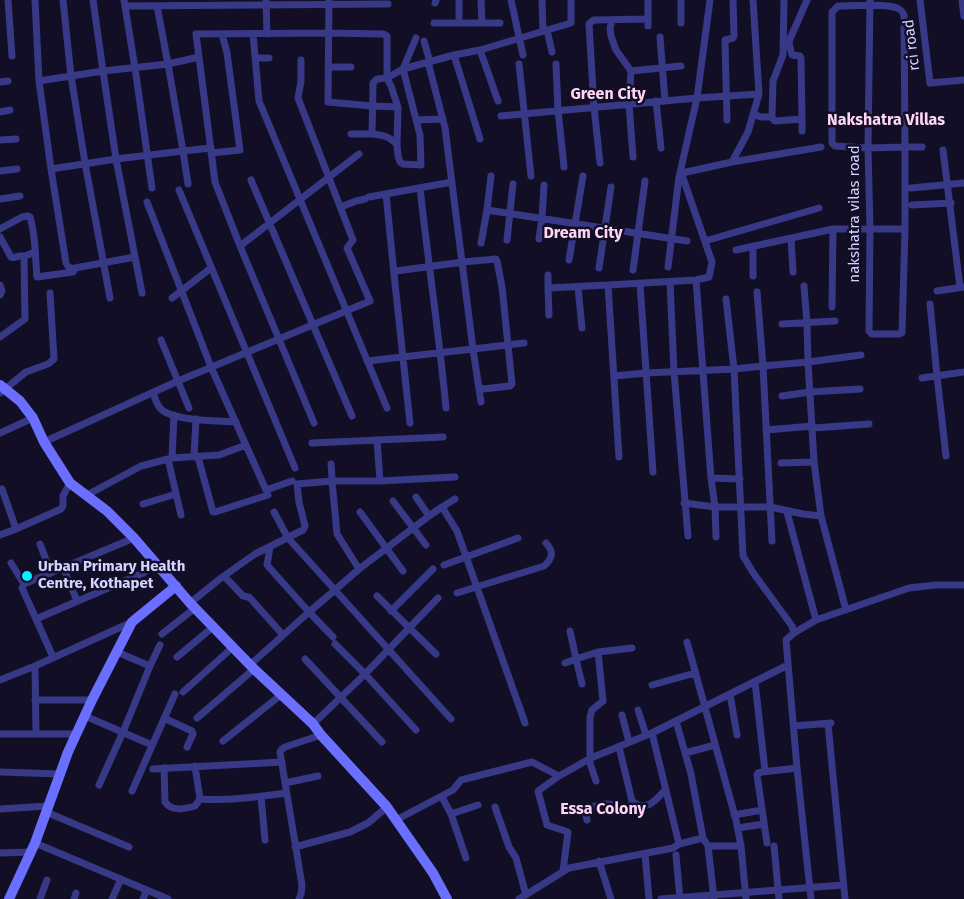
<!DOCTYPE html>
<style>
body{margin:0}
canvas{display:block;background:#110e26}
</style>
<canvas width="964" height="899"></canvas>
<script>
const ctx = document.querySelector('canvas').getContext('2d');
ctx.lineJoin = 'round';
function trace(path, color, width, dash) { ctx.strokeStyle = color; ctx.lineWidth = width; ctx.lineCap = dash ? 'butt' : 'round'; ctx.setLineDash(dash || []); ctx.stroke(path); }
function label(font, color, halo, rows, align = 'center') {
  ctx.font = font + ' "Fira Sans",sans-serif'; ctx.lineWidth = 5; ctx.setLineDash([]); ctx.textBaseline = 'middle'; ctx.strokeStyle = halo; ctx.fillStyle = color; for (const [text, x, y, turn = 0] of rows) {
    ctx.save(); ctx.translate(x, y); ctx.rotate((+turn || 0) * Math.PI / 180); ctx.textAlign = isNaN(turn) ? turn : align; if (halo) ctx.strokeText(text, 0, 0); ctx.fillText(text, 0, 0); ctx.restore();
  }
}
const street = new Path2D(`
 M8,0L12,56
 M35,0L39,81
 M63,0L71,76L85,163L110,298
 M93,0L103,71L168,64L183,151L116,159L142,293
 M124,0L135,68L152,188
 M266,0L267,34
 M329,0L328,102L372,106L398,107
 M459,0V23
 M481,0L482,23
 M511,0L523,55
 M542,0L543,31
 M784,0L783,55L773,81L772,117L773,119L775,121L802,119L801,58L800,56L792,55L789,43
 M920,0L930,83L964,80
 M962,0L964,16
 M435,3L436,0
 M125,6L388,4
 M157,6L168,64L199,57L196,34L329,33L383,34L387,36V78L391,86L398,107L397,145C390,136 382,135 372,134L373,86V83L377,79L387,78L403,69L454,55L480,50L571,23V0
 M612,20L610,28L611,36L616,50L631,71L629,104L633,157
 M434,23H500
 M681,23V0
 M648,26V0
 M547,30L552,52
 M253,34L259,101L387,408
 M660,37L665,101
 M424,41L430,62
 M787,46L807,0
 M480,50L498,101
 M454,55L480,139
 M199,57L215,182L240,246L314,423
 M255,58H269
 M519,64L531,176
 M556,64L558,110L564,167
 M328,67H351
 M631,71L681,66
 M0,82L8,81
 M656,101L661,148
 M0,112L10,110
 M753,114L761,117H772
 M501,116L697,98L759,94
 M416,120L443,119
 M727,120L725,42V40L733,38L734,36L733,0
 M802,131V119
 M351,134H372
 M0,140L16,139
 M397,145L398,156L400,162L403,164L421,165L420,135L403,69L416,38
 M943,150L960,287
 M211,153L240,150L227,53L222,34
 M732,162L748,132L759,94L753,0
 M600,163L594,107L589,24L591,22L594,20L648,19
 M51,169L116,159L103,71L39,81L51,169L66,263C68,267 70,269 75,268L135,257
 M0,171L17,169
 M682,173L732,162L821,147
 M251,180L352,416
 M188,184L183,151L211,148
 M420,188C428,261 439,334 446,408
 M911,188L964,183
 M179,190L295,468
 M386,194L394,274
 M369,197L452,182
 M0,199L20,196
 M147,202L211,367L266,490L292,481
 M912,205L951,203
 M341,207L356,201L365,199
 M487,210L687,241
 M0,229L22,217L28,216L30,217C36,236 35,257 37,277L73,272L75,269
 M833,229H905L902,333L899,334H872L869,331L870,229L868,148L870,0
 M905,229V147L868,148L835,146L832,143V12L838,6C851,6 889,3 899,9C902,10 902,12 904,15L905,147H922
 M0,237L11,257C14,259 18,255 25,256
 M791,238L793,272
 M539,239L542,218L544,185
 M507,240L513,184
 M705,241L819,208
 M481,243L487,210L491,176
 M240,246L359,154
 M736,250L833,229L832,307
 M569,260L583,176
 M668,267L679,177L697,98L710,0
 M599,268L611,187
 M633,270L645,181
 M548,275V288
 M753,276V246
 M696,280L711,478L715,507L716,537
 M670,282L674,372L688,536
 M640,284L653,472
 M0,285L2,291L0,295
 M608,285L696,280L709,277L712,262L682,175L680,173
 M804,286L807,323L808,362L814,462L821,516L846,610
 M578,287L582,328
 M937,291L964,287
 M172,298L211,268
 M726,299L734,369L763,366L757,292
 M930,304L937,376L946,456
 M549,315L548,288L608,285L619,457
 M782,324L835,321
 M0,337L25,319L24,258L25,256L35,252
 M161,340L189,408
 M367,361L473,349L445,128L428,62
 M614,376L646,373L734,369L743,556L754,574L792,626L794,633
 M922,378L964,372
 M153,392C155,398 156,405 162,410C176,421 218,421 236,422
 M0,393L26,372L48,364L54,359L50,293
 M782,396L810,392L860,389
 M481,402L473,349L524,343
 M410,423L394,274L396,271L463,262L496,259L497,261L502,287L512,384L510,386L483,389L479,387
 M813,428L869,424
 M766,430L813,426
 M0,433L33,418
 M377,440L380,481
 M44,442L178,381L370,301L347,248L353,240L298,98L301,81V60
 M312,443L443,437
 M194,457L196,419
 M198,457L213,512H215L268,495
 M172,458L174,415
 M168,459L181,515
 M781,463L814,462
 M331,464L332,478V481L337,534L359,569L335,590L451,719
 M711,478L740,479
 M0,490L2,489L16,529L0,535
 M87,495L141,466L172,458L219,455L246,445
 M416,497L429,516
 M393,501L426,545
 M684,503L715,507H770L803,514L821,516
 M143,504L176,494
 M442,507L455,499
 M274,512L288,538L335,590L309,612L333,637
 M360,512L403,571
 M787,512L816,620
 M16,529L61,509L63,506V496L70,483
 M772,541L763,366L808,362L861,355
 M40,544L51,573
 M11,563L24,584
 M444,565L518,538
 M63,567L77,601
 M359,569L429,516L442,507L457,531L525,723
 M224,576L243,596L248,597L250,598L283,635
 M457,593L544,566C553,558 554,552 546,543
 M377,596L436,654
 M190,603L221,578L255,554L303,530L305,526L299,502L297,484L332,481H380L455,477
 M391,611L433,569
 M36,619L22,588L24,584L134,538
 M570,631L576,659L598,652L632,648
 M162,634L195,608
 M687,642L736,820L741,846L746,899
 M335,644L365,674L416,730
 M117,652L150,666
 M53,657L36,619L143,573L156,564
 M177,657L213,627
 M305,659L382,742
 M565,663L576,659L582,684
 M251,664L309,612L267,565L270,547
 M35,666L36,734
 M0,680L35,666L132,622
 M755,682L765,771
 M652,685L695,673
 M183,692L233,647
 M730,694L737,735
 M35,700H92
 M638,710L646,735
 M622,715L629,742
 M85,716L152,745
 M164,718L192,731L193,734L187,747
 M197,718L254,669
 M676,721L691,774L703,838L679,844
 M313,724L365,674L438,598
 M828,724L845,899
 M794,726L831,723
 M0,734H77
 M223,741L282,694
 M619,747L632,801C646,813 656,800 665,790
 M685,753L715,745
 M164,768L165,802C172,812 185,809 195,806L200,799L195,766
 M153,769L282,762
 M0,772L59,774
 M596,781L590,763V717L592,710L603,701L598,652
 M285,783L318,776
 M99,785L123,732L150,666L160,645
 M132,791L175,694
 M261,796L265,840
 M442,797L451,814
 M200,799C229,801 257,797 286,793
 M495,807L509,847L516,858L526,895
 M0,809L48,806
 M46,812L129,847
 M734,815L762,810
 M396,820L453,790L461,780L532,762L559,776
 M587,820L585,811L586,809C592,807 600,804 607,804C617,804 625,811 634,803
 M738,828L764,824
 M703,838L708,846L714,899
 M35,843L168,899
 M767,843L757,775L758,773L762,772L797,768
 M708,846H741
 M774,846L779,899
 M295,847L350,832L368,823L387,807
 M0,853L31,852
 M645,854L649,899
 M676,855L680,899
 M466,858L451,814L478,805
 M599,861L611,899
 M563,871L568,832L547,825L538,791L559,776L591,758L652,733L788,665
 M40,899L47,880
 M74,899L76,893
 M112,899L121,879
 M143,899L147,890
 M299,899L301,894L302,885L280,752L282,749L285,747L321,735
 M519,899L569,868L673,848L679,844L652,733
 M661,899L843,885
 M811,899L797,768L786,640L794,633L816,620L909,588L935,585H964`);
const secondary = new Path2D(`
 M0,385L20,401L33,418L44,442L70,483L107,511L134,538L190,603L254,669L313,724L321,735L387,807L433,873L447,899
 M9,899L35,843L68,752L92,700L132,622L176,586`);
const markers = [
 [27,576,6,"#00f3fe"]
];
const streetNames = [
 ["rci road",912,45,-97],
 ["nakshatra vilas road",855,214,-90]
];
const poiNames = [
 ["Urban Primary Health",38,567],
 ["Centre, Kothapet",38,584]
];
const neighbourhoodNames = [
 ["Green City",608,95],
 ["Nakshatra Villas",886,121],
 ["Dream City",583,234],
 ["Essa Colony",603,810]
];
trace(street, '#373987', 7);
trace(secondary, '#6a6fff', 10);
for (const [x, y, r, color] of markers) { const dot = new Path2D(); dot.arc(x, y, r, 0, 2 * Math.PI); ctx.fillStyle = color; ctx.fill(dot); trace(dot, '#110e26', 2); }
label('15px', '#d5d3ff', '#110e26', streetNames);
label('bold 15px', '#d5d3ff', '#110e26', poiNames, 'left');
label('bold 16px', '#ffd5f2', '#110e26', neighbourhoodNames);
</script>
